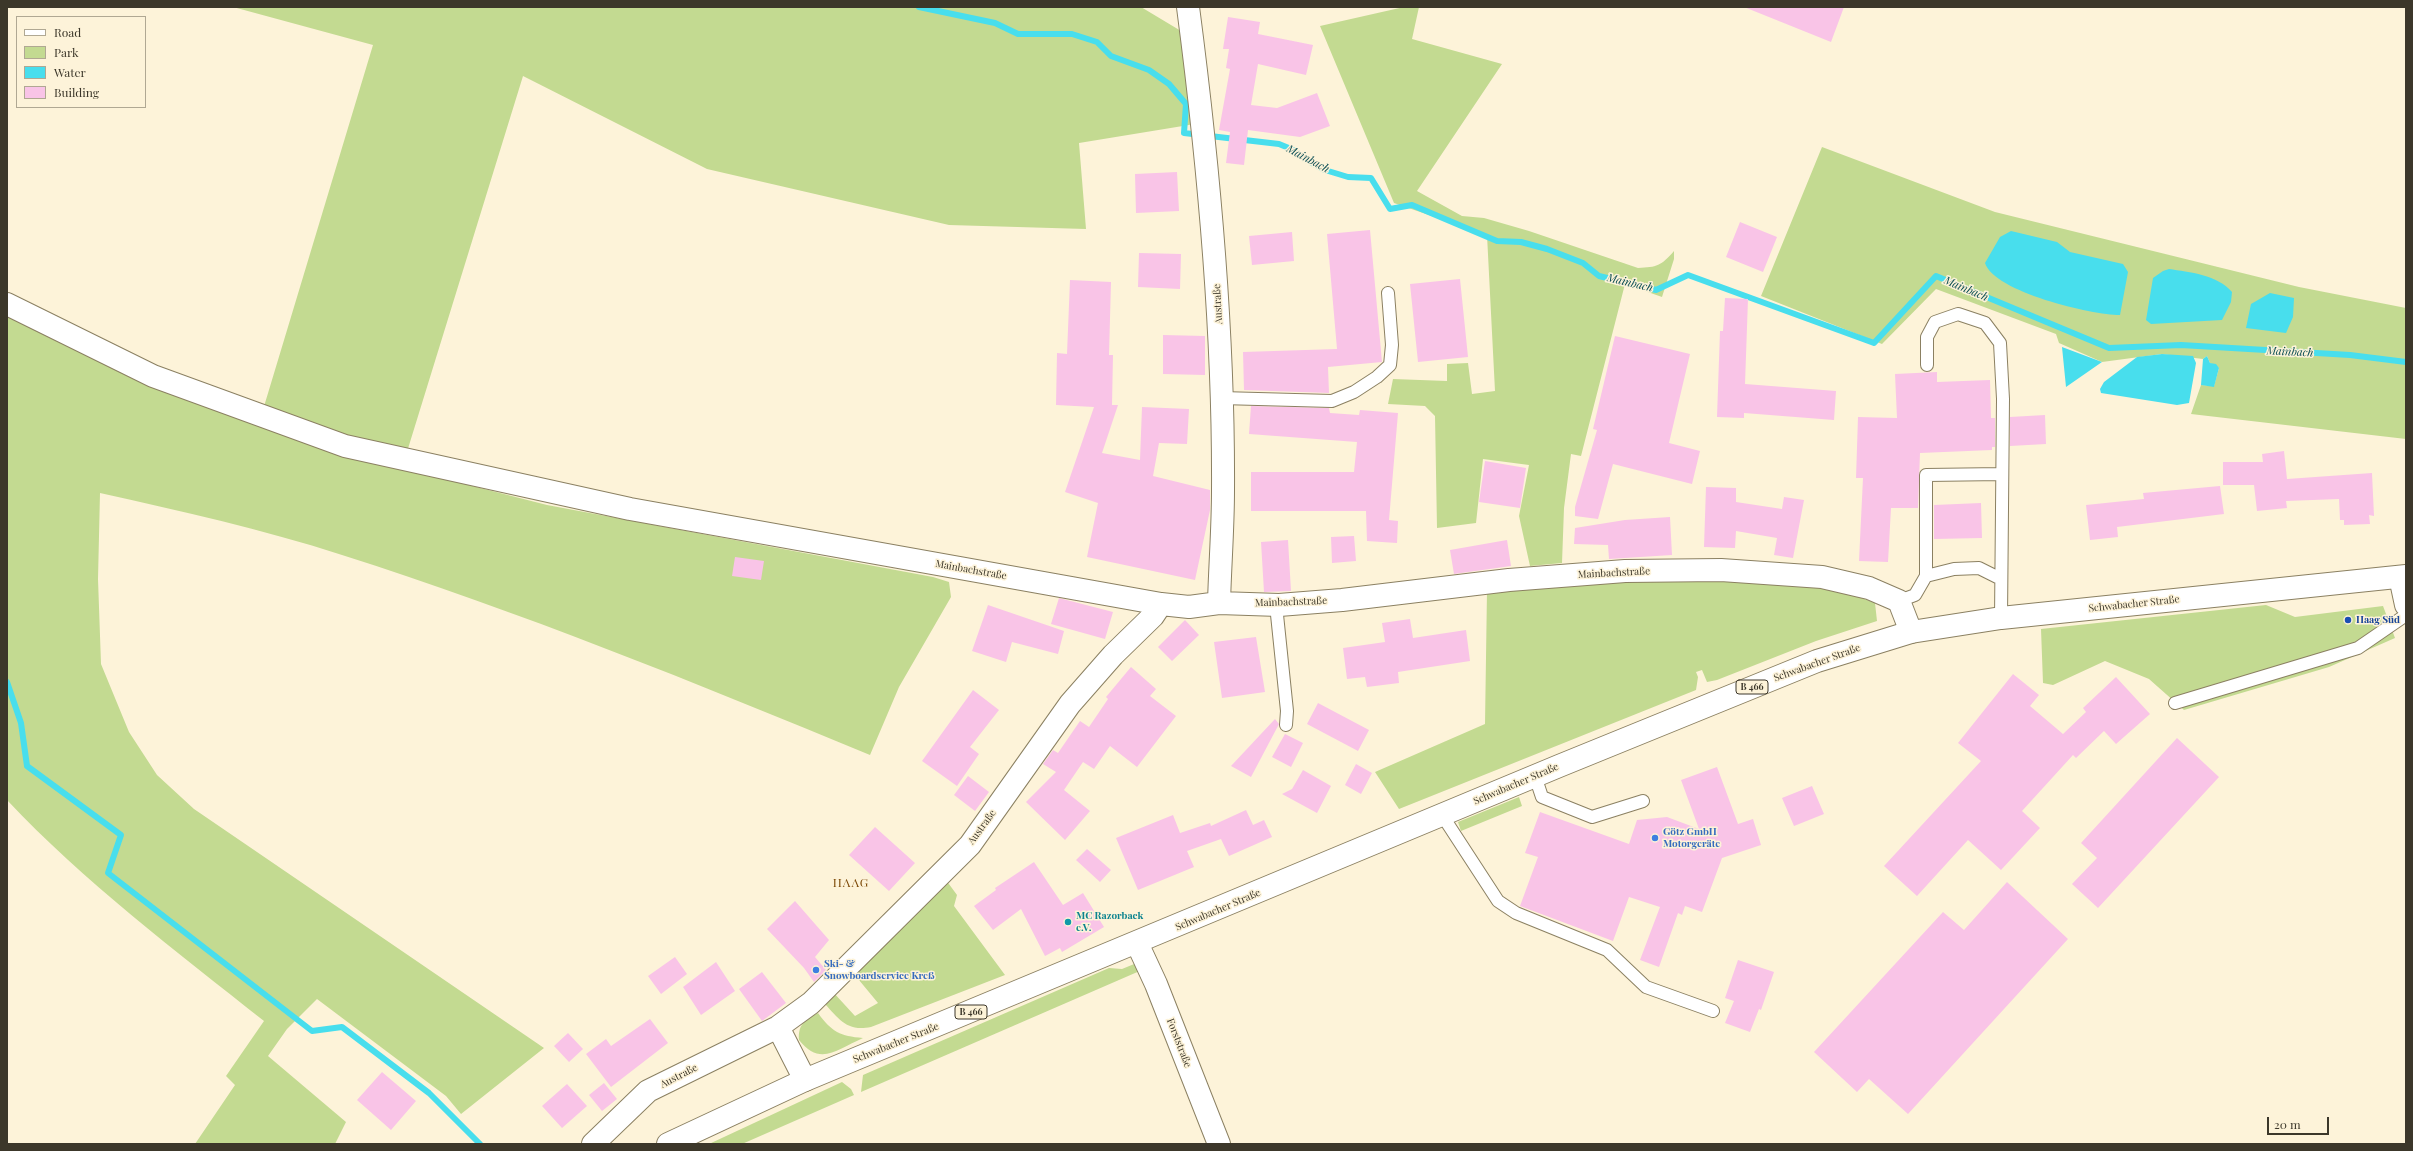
<!DOCTYPE html>
<meta charset="utf-8">
<style>
body{margin:0}
#map{position:relative;width:2413px;height:1151px;overflow:hidden;background:#fdf3d9;font-family:"Playfair Display",serif}
canvas{display:block}
.frame{position:absolute;inset:0;border:8px solid #3c372a;pointer-events:none}
.legend{position:absolute;left:16px;top:16px;width:130px;height:92px;box-sizing:border-box;background:#fdf3d9;border:1px solid #b0a893;margin:0;padding:5px 7px;list-style:none;font-size:12px;color:#3c372a}
.legend li{display:flex;align-items:center;gap:8px;height:20px}
.legend b{width:20px;border:1px solid #b0a893}
.scale{position:absolute;left:2267px;top:1117px;width:62px;height:18px;box-sizing:border-box;border:2px solid #3c372a;border-top:0;padding-left:5px;font-size:12px;line-height:14px;white-space:nowrap;color:#3c372a;-webkit-text-stroke:3px #fdf3d9;paint-order:stroke}
</style>
<div id="map">
<canvas width="2413" height="1151"></canvas>
<div class="frame"></div>
<ul class="legend">
<li><b style="height:5px;background:#fff"></b>Road</li>
<li><b style="height:11px;background:#c3da91"></b>Park</li>
<li><b style="height:11px;background:#48deed"></b>Water</li>
<li><b style="height:11px;background:#f9c4e7"></b>Building</li>
</ul>
<div class="scale">20 m</div>
</div>
<script>
const ctx = document.querySelector('canvas').getContext('2d');
ctx.lineJoin = 'round';
function fill(path, color) { ctx.fillStyle = color; ctx.fill(path, 'evenodd'); }
function trace(path, color, width, dash) { ctx.strokeStyle = color; ctx.lineWidth = width; ctx.lineCap = dash ? 'butt' : 'round'; ctx.setLineDash(dash || []); ctx.stroke(path); }
function label(font, color, halo, rows, align = 'center') {
  ctx.font = font + ' "Playfair Display",serif'; ctx.lineWidth = 3; ctx.setLineDash([]); ctx.textBaseline = 'middle'; ctx.strokeStyle = halo; ctx.fillStyle = color; for (const [text, x, y, turn = 0] of rows) {
    ctx.save(); ctx.translate(x, y); ctx.rotate((+turn || 0) * Math.PI / 180); ctx.textAlign = isNaN(turn) ? turn : align; if (halo) ctx.strokeText(text, 0, 0); ctx.fillText(text, 0, 0); ctx.restore();
  }
}
const green = new Path2D(`
 M233,7H1141L1186,34L1195,124L1079,143L1086,229L949,225L707,169L523,76L402,468L547,505L933,577L949,582L951,597L899,687L870,755C696,683 521,612 342,555C262,529 181,511 100,493L98,579L101,664L129,732L157,775L194,809L544,1048L461,1114L446,1096L317,999L287,1029L268,1056L346,1122L335,1144H195L235,1085L226,1076L264,1021C176,951 84,882 7,800V310L259,423L373,45Z
 M1404,7H1419L1412,39L1502,64L1417,191L1462,216L1484,218L1529,231L1638,268C1657,267 1661,266 1674,251V259L1662,297L1625,284L1581,456L1571,454L1564,508L1562,563L1530,566L1519,516L1529,465L1483,459L1476,523L1437,528L1435,416L1425,406L1388,404L1393,379L1447,381V364L1468,363L1472,394L1495,391L1487,235L1394,203L1320,26Z
 M1822,147L1995,212L2299,287L2406,308V439L2191,414L2201,385L2214,386L2219,368L2210,363L2207,356L2203,359L2162,354L2102,362L2059,343L2056,334L1936,289L1882,344L1761,296Z
 M1710,579L1801,585L1843,591L1875,603L1877,621L1816,641L1717,680L1707,682L1702,670L1696,672L1698,677L1696,690L1399,809L1375,772L1485,724L1487,591L1639,580Z
 M2266,605L2295,617L2383,606L2395,638L2329,667L2184,710L2149,679L2105,661L2053,685L2043,683L2041,629Z
 M1519,797L1522,806L1461,831L1458,822Z
 M946,880L957,895L954,906L1005,975L871,1027C845,1032 839,1018 822,1001L833,992L855,1016L878,1003L854,974L913,917Z
 M1144,960L1142,970L861,1092L863,1075L1109,968L1122,969Z
 M818,1013C832,1032 840,1036 863,1038C838,1049 820,1067 799,1040C798,1024 805,1020 818,1013Z
 M842,1082L851,1089L854,1095L742,1144H709Z`);
const water = new Path2D(`
 M2011,231L2057,242L2070,252L2123,264L2128,272L2120,315C2092,315 1994,292 1985,263L2000,237Z
 M2169,269C2189,272 2218,275 2232,292L2231,302L2222,320L2151,324L2146,320L2153,278L2163,271Z
 M2270,293L2294,298L2293,317L2286,333L2246,328L2251,304Z
 M2062,347L2102,362L2066,387Z
 M2162,354L2193,356L2196,363L2189,403L2177,405L2101,393L2100,389L2104,382L2137,357Z
 M2207,356L2210,363L2216,364L2219,368L2214,387L2201,385L2203,359Z`);
const stream = new Path2D(`
 M919,7L995,23L1018,34H1072L1097,42L1111,56L1149,70L1169,84L1186,104L1184,133L1279,144L1296,151L1303,158L1325,170L1348,177L1371,178L1390,209L1412,205L1497,241L1521,242L1547,249L1583,263L1599,276L1656,290L1688,275L1874,343L1936,276L2109,348L2181,345L2350,355L2406,362
 M7,682L21,723L27,766L121,835L108,873L312,1031L342,1027L429,1093L480,1144`);
const building = new Path2D(`
 M1744,7H1844L1831,42Z
 M1228,17L1260,22L1258,34L1313,45L1306,75L1258,64L1251,105L1277,108L1317,93L1330,126L1300,137L1248,130L1244,165L1226,163L1230,132L1219,130L1230,69L1226,68L1229,49H1223Z
 M1177,172L1179,211L1136,213L1135,174Z
 M1740,222L1777,237L1763,272L1726,257Z
 M1370,230L1382,362L1328,367L1329,393L1244,390L1243,352L1337,349L1327,234Z
 M1292,232L1294,261L1252,265L1249,236Z
 M1139,253L1181,254L1180,289L1138,287Z
 M1460,279L1468,357L1418,362L1410,284Z
 M1070,280L1111,282L1109,355H1113L1112,405H1118L1102,453L1140,460L1142,407L1189,409L1187,444L1159,443L1153,476L1210,490V510L1195,580L1087,557L1098,503L1065,492L1094,407L1056,405L1057,353L1067,354Z
 M1725,298L1748,299L1745,384L1836,391L1834,420L1744,413V418L1717,417L1720,331H1723Z
 M1163,335L1205,336V375L1163,374Z
 M1615,336L1690,354L1669,443L1700,451L1692,484L1613,464L1598,519L1575,516V507L1597,430L1593,429Z
 M1937,372V382L1990,380L1991,418H1995V447H1992V450L1920,453L1918,508H1891L1888,562L1859,561L1863,478H1856L1858,417L1897,418L1895,374Z
 M1251,406L1329,408L1330,413L1359,415L1360,410L1398,413L1389,520L1398,521L1397,543L1367,541L1366,511H1251V472H1354L1357,442L1249,434Z
 M2045,415L2046,444L2010,446V417Z
 M2284,451L2287,479L2372,473L2374,516L2369,515L2370,524L2344,525V520H2340L2339,499L2286,501L2287,508L2257,511L2254,485H2223V462H2263L2262,454Z
 M1485,461L1526,468L1520,508L1479,502Z
 M2220,486L2224,514L2117,527L2118,537L2090,540L2086,505L2144,499L2143,493Z
 M1706,487L1736,488V502L1782,509L1784,497L1804,500L1793,558L1774,555L1777,538L1736,531L1735,548L1704,547Z
 M1981,503L1982,538L1934,539V505Z
 M1670,517L1672,555L1609,559L1608,545L1574,544L1575,528L1625,520Z
 M1354,536L1356,561L1332,563L1331,537Z
 M1288,540L1291,591L1264,592L1261,542Z
 M1507,540L1511,566L1454,574L1450,550Z
 M735,557L764,561L761,580L732,576Z
 M1059,598L1113,612L1105,639L1051,624Z
 M988,605L1064,631L1058,654L1012,642L1006,662L972,651Z
 M1410,619L1413,638L1466,630L1470,661L1398,672L1399,683L1367,687L1365,677L1347,679L1343,648L1385,642L1382,623Z
 M1185,620L1199,635L1172,661L1158,647Z
 M1256,637L1265,692L1222,698L1214,642Z
 M1131,667L1156,689L1150,696L1176,716L1137,767L1110,746L1094,769L1083,762L1064,790L1090,811L1065,840L1026,802L1056,772L1043,764L1053,750L1058,753L1080,721L1089,727L1108,699L1106,697Z
 M2013,674L2039,695L2030,706L2063,734L2086,712L2083,708L2116,677L2150,714L2116,744L2104,731L2076,758L2073,755L2022,811L2040,828L2001,870L1968,840L1917,896L1884,866L1981,761L1958,743Z
 M973,690L999,710L970,747L979,754L957,786L922,761Z
 M1318,703L1369,730L1358,751L1307,724Z
 M1275,719L1279,724L1251,777L1231,766Z
 M1285,734L1303,743L1291,767L1272,757Z
 M2177,738L2219,777L2098,908L2072,884L2097,858L2081,843Z
 M1356,764L1372,773L1361,794L1345,785Z
 M1717,767L1738,824L1753,819L1761,845L1722,858L1702,912L1685,906L1682,915L1678,913L1659,967L1640,960L1660,907L1629,897L1613,941L1520,906L1538,857L1525,853L1540,812L1629,844L1637,820L1667,817L1699,829L1681,780Z
 M1303,770L1331,786L1317,813L1282,794L1292,789Z
 M968,776L989,792L975,811L954,795Z
 M1812,786L1824,814L1794,826L1782,798Z
 M1246,810L1253,825L1264,820L1272,837L1229,856L1221,839L1187,851L1194,867L1138,890L1116,838L1173,815L1180,833L1210,823L1211,826Z
 M875,827L915,863L889,891L849,855Z
 M1087,849L1111,870L1100,882L1076,860Z
 M1034,862L1063,905L1083,893L1104,927L1062,952L1060,948L1045,956L1021,909L993,930L974,906L996,890L995,888Z
 M2007,882L2068,939L1908,1114L1869,1079L1857,1092L1814,1052L1943,912L1964,930Z
 M795,901L829,940L815,957L826,970L814,982L804,968L767,929Z
 M675,957L687,974L661,994L648,976Z
 M1738,960L1774,972L1761,1010L1759,1009L1750,1032L1725,1023L1734,1001L1725,998Z
 M716,962L735,991L701,1015L683,987Z
 M762,972L786,1003L762,1021L739,989Z
 M650,1019L668,1043L611,1087L586,1054L606,1039L611,1046Z
 M568,1033L583,1049L569,1062L554,1046Z
 M382,1072L416,1101L391,1130L357,1100Z
 M604,1083L617,1099L602,1111L589,1095Z
 M567,1084L587,1106L562,1128L542,1106Z`);
const service = new Path2D(`
 M1927,365V337L1935,322L1958,314L1985,323L2000,343L2003,399L2001,618
 M1221,398L1332,401L1354,392L1377,377L1390,365L1392,345L1388,293
 M1926,576L1954,569L1979,568L2001,579
 M1899,601L1915,595L1926,576V475L2002,474
 M1276,605L1287,711L1286,725
 M2175,703L2358,648L2406,615
 M1535,776L1542,797L1592,817L1643,801
 M1442,815L1498,901L1516,913L1607,950L1646,987L1713,1011`);
const minor = new Path2D(`
 M1188,7C1209,167 1224,329 1223,491C1223,528 1220,565 1219,603
 M7,304L153,376L345,446L630,509L1161,604L1189,607L1219,603L1279,605L1342,600L1509,580L1625,571L1721,570L1822,577L1869,588L1899,601L1911,632
 M2400,577L2406,605
 M1137,943L1156,984L1219,1144
 M778,1027L805,1080
 M593,1144L648,1091L778,1027L811,1003L970,845L1070,704L1113,655L1153,616L1161,604`);
const primary = new Path2D(`
 M668,1144L805,1080L1559,766L1817,661L1911,632L2001,618L2406,576`);
const markers = [
 [2348,620,4,"#1a4fb4"],
 [1655,838,4,"#3f7fe0"],
 [1068,922,4,"#0f9aa8"],
 [816,970,4,"#3f7fe0"]
];
const shields = [
 [1752,687,32],
 [971,1012,32]
];
const shieldNames = [
 ["B 466",1752,687],
 ["B 466",971,1012]
];
const streetNames = [
 ["Austraße",1218,304,-93],
 ["Mainbachstraße",971,570,10],
 ["Mainbachstraße",1614,573,-3],
 ["Mainbachstraße",1291,602,-2],
 ["Schwabacher Straße",2134,604,-6],
 ["Schwabacher Straße",1817,663,-20],
 ["Schwabacher Straße",1516,784,-23],
 ["Austraße",982,827,-54],
 ["Schwabacher Straße",1218,910,-23],
 ["Schwabacher Straße",896,1043,-22],
 ["Forststraße",1179,1043,69],
 ["Austraße",679,1076,-27]
];
const transitNames = [
 ["Haag Süd",2356,620]
];
const shopNames = [
 ["Götz GmbH",1663,832],
 ["Motorgeräte",1663,844],
 ["Ski- &",824,964],
 ["Snowboardservice Kreß",824,976]
];
const cultureNames = [
 ["MC Razorback",1076,916],
 ["e.V.",1076,928]
];
const waterNames = [
 ["Mainbach",1308,159,28],
 ["Mainbach",1630,283,13],
 ["Mainbach",1966,289,23],
 ["Mainbach",2290,352,3]
];
const quarterNames = [
 ["HAAG",851,883]
];
fill(green, '#c3da91');
fill(water, '#48deed');
trace(stream, '#48deed', 6);
fill(building, '#f9c4e7');
trace(service, '#8b8062', 14);
trace(minor, '#8b8062', 24);
trace(primary, '#8b8062', 24);
trace(service, '#fff', 12);
trace(minor, '#fff', 22);
trace(primary, '#fff', 22);
for (const [x, y, r, color] of markers) { const dot = new Path2D(); dot.arc(x, y, r, 0, 2 * Math.PI); ctx.fillStyle = color; ctx.fill(dot); trace(dot, '#fdf3d9', 1.5); }
for (const [x, y, w] of shields) { const box = new Path2D(); box.roundRect(x - w / 2, y - 7, w, 14, 3); ctx.fillStyle = '#fdf3d9'; ctx.fill(box); trace(box, '#3c372a', 1); }
label('bold 9px', '#3c372a', null, shieldNames);
label('10px', '#3c372a', '#fdf3d9', streetNames);
label('bold 10px', '#164399', '#fdf3d9', transitNames, 'left');
label('bold 10px', '#366cbe', '#fdf3d9', shopNames, 'left');
label('bold 10px', '#0d838f', '#fdf3d9', cultureNames, 'left');
label('italic 11px', '#074b52', '#fdf3d9', waterNames);
ctx.letterSpacing = '1px';
label('12px', '#7b4705', '#fdf3d9', quarterNames);
ctx.letterSpacing = '0px';
</script>
